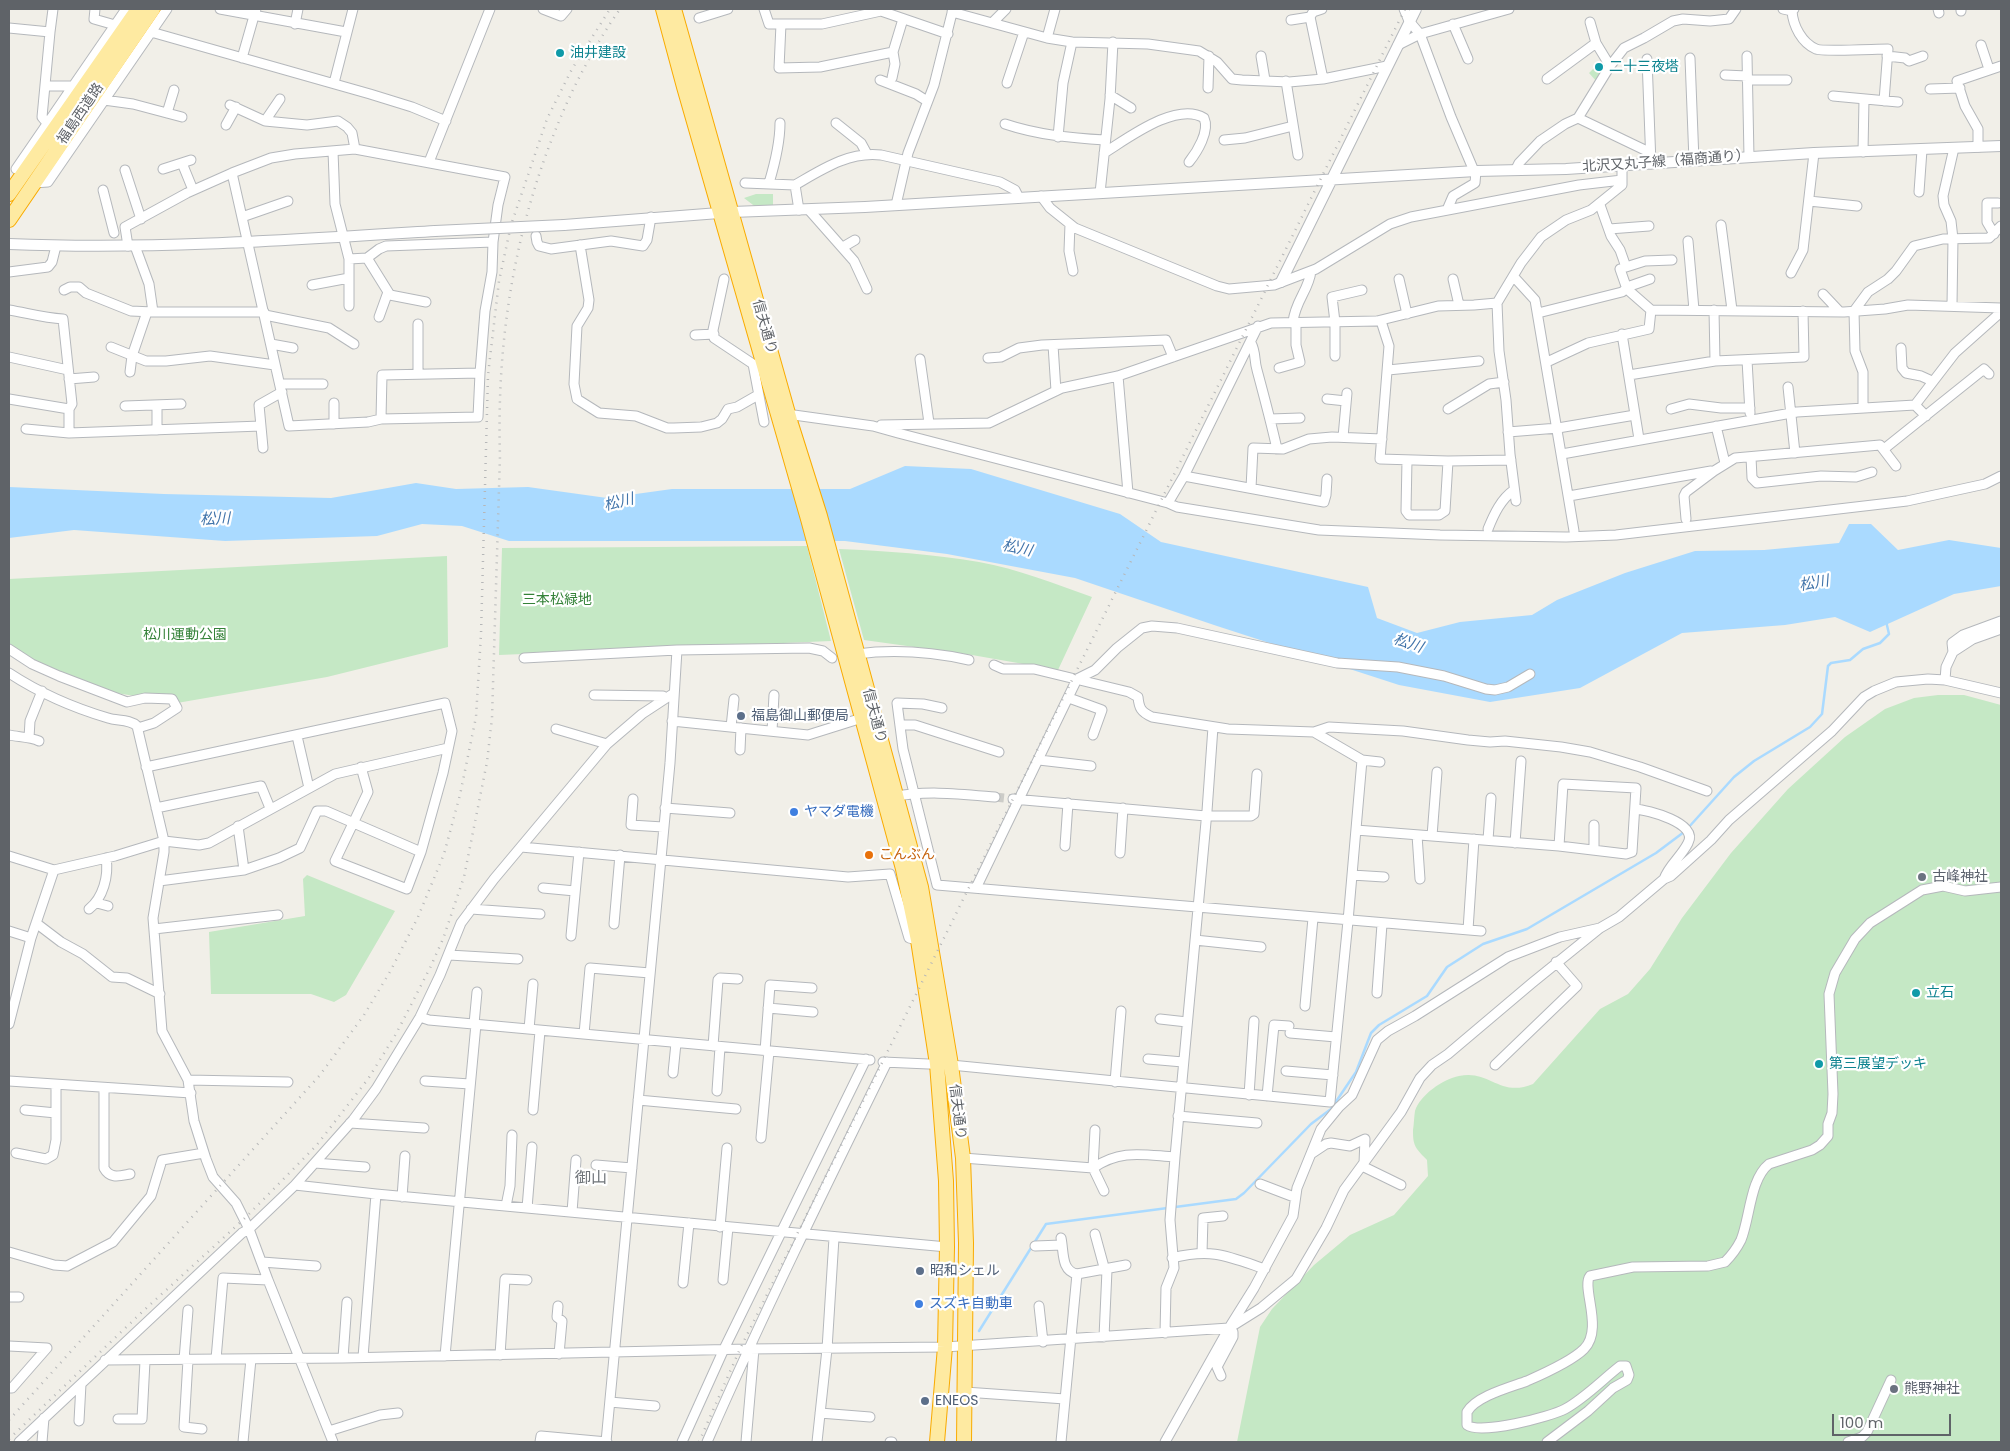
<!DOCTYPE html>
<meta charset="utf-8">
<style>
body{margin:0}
#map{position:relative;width:2010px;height:1451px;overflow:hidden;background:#f1efe8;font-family:Poppins,sans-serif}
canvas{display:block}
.frame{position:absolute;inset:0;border:10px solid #5f6368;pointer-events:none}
.scale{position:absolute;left:1832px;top:1414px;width:119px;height:22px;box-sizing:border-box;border:2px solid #5f6368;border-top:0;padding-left:6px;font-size:15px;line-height:18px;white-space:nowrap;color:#5f6368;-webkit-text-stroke:4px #fff;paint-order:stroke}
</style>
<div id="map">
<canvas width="2010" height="1451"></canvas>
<div class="frame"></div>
<div class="scale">100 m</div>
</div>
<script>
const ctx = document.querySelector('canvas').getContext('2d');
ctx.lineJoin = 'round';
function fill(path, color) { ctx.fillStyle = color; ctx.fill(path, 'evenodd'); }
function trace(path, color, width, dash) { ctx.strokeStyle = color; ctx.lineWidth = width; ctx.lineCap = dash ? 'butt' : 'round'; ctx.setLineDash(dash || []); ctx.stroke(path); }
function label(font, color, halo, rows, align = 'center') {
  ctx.font = font + ' Poppins,"Noto Sans JP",sans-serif'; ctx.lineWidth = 4.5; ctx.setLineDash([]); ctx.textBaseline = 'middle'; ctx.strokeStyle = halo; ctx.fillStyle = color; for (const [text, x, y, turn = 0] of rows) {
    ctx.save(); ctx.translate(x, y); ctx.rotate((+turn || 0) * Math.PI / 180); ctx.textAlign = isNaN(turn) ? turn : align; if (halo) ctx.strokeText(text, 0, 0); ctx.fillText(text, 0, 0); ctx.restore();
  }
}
const green = new Path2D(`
 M1600,62L1606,70L1597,82L1589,73Z
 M756,194H773V208H757L744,198Z
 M807,546L831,641L499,655L502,548Z
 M839,549C886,551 933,554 979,562C1018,569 1055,584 1092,597L1058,670L972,655L864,640Z
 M447,556L448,647L327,677L177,703L86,688L9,649V579Z
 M1938,695H1964L2001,705V1442H1237L1260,1327L1272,1309L1314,1265L1350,1235L1394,1215L1428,1176L1427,1160C1424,1157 1420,1153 1417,1149C1413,1143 1413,1137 1413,1130C1414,1124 1414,1117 1415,1111C1420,1095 1443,1079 1459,1076C1489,1069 1500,1098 1533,1084L1600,1009L1628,994L1650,969L1682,918L1731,853L1788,789L1845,737L1885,709L1914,698Z
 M307,875L395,911L346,995L334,1002L311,994H211L209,932L305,916L303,879Z`);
const water = new Path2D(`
 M905,466L971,469L1120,514L1161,542L1368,587L1377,618L1417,633L1460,622L1532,615L1557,600L1625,573L1695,551L1764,550L1839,543L1849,524H1871L1898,550L1949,540L2001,548V586L1954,594L1870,632L1835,617L1785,625L1682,633L1580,688L1490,702L1399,685L1217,626L1075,578L947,554L845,541H509L462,526L422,524L377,536L225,541L74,530L9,538V487L164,494L331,498L416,483L456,489L528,487L607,498L672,489H850Z`);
const stream = new Path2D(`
 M1688,828L1734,777L1754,761L1810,727L1822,714L1828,666L1831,663L1850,660L1863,649L1880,643L1889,634L1886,621
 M979,1331L1046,1224L1236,1199L1244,1193L1311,1124L1331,1109L1356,1072L1371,1033L1379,1025L1427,996L1447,967L1483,944L1527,929L1656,853L1684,832`);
const minorTunnel = new Path2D(`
 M995,797L1013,799`);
const minor = new Path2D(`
 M95,9L94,19L115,25
 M220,9L346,32
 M543,9L561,16L567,9
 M764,9L769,24H822L881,11L948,34
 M1322,9L1313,12L1310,17L1323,79
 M1783,9L1792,11L1794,9
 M1938,9L1939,13
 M1961,9V11
 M1792,11C1793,26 1802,43 1816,49C1823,52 1876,49 1888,49L1884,101
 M952,12L1047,38L1072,42L1148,44L1199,51L1217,62L1232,79L1242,80L1289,82L1323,79L1387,66
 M699,18L728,9
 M1291,20L1310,17
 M993,22L1006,9
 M1590,22L1596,43
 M295,24L298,9
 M781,24L779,68L820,67L893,52L903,19
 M1453,24L1468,59
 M9,28L50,32L53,9
 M151,32L370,94L412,107L446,121
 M1047,38L1055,9
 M1398,45L1420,34L1409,21L1404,9
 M1981,45L1989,69
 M1261,56L1265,80
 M1747,56L1749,157
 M1887,56L1905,58L1909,61L1923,56
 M242,58L256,9
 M1690,58L1694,161
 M1647,59L1651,164
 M1610,66L1624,48L1644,38L1673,21L1683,19L1710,21L1729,19L1736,9
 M1725,75L1747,76
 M892,78L895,64L893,52
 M880,80L916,94L927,101
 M1747,80H1787
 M1286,81L1298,155
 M334,83L353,9
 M1007,83L1024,32
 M45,86H72
 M1208,88L1209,56
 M1930,89L1960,88
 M1110,95L1131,108
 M1833,96L1898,102
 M104,100L133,104L182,117
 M230,105L265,121L307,125L338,121L347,127L352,133L355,149
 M167,113L174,90
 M1578,118L1649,152
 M265,121L280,99
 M47,123L42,117L50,32
 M836,123L861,143L867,154
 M1005,124C1038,135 1071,138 1105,140
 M226,125L236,107
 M1058,137L1063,83L1072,42
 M1224,140L1245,138L1293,126
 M1978,147V129L1965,106L1957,81L2001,66
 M333,151L335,204L349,259V306
 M1863,152L1864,99
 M1104,153C1127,139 1176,101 1204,118C1210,131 1197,152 1189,162
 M429,162L490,9
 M182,163L193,190
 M16,169L126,9
 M163,169L191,160
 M1516,169L1519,163L1540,141L1565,124L1578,118L1610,66L1596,43L1547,79
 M125,170L141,219
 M1474,171L1451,117L1420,34L1509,9
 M232,173L289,426L368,422L381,419L478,417L480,373L382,375L381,419
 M34,183L48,182L167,9
 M745,183L795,185
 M769,183C775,163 780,144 780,123
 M103,190L114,233
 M1919,192L1922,150
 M1100,193L1110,99L1113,42
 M1041,196L1050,208L1075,228L1217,286L1229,289L1274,285L1316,269L1390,224L1411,217L1579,185L1622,180
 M1809,201L1857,206
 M896,205L908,153L934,85L953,9
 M1600,205L1611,236L1620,250L1626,267L1645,261L1672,260
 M799,210L795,185C821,170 849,151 881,155L1000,182L1015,190L1019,198
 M809,210L854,261L867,289
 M1447,210L1453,196L1475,183L1476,171
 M242,217L288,201
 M1070,224L1069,251L1073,271
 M1721,225L1732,310
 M1609,229L1649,226
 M1994,234L1987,222V203H1998
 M536,236L537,242L539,246L551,249L611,241L643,246L647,240L651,217
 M1688,241L1694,310
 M580,245L589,300L588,308L577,326L574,384L577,399L580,401L599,413L636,416L667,428H674L701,427L717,423L722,419L728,409L737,407L758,395
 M128,246L125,227L187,193L232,173L271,158L295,154L355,149L505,177L498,205L493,242L492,272L485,311L480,373
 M135,246L149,284L153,312
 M843,247L855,240
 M367,258L390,295L426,302
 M349,259L367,258L379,249L386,246L493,242
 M1620,269L1627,289L1651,310
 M9,272L48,267L52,262L56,246
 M1791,273L1803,250L1814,153
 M1514,277L1535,300L1574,531
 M724,279L713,330L714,338L753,364L764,366
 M1399,279L1407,314
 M1453,279L1459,305
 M312,285L349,278
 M64,290L70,287H79L86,293L131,311L153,312H264
 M1823,294L1840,312
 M1497,303L1499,351L1506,400L1510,454L1516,501
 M1952,305L1953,239L1951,221L1944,205L1943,196L1954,148
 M9,310C27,313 44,318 63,319L72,404L69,409
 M1714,310L1715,361
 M1538,313L1622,292L1630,286L1650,279
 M265,315L329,328L354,344
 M379,317L388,292
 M1381,321L1389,346L1380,459L1448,461L1511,460
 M1293,322C1295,301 1309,290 1311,271
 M1622,334L1639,439
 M695,335L714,334
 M1251,343C1256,352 1254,360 1257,370C1264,396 1271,422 1277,449
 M271,344L293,348
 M1053,345L1056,391
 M111,347L146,361H166L210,356L275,365
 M1901,348L1902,368L1906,373L1921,376L1932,381
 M1335,356V322L1332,297L1362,290
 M9,357L68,370
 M988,358L1001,357L1019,348L1042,345L1166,340L1173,357
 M920,359L929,423
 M1747,360L1750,413
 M1547,362L1588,343L1649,329L1651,310L1844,312L1885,309L1908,305L2001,308
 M753,364L764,422
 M1279,368L1300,362L1296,345V322
 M1388,370L1479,361
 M130,372L132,356L147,312
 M418,374V324
 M1629,375L1715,361L1804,357L1803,311
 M1118,376L1128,493
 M69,379L94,377
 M280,384H323
 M1788,387L1795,453
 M9,399L69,409V433
 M1327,399L1346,401
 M334,403V424
 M1915,405L1955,353L2001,312
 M125,406L181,404
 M1863,407V372L1855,351L1854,311L1868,292L1888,279L1896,271L1914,246L1943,239L1989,238L2001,226
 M1448,409L1489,384L1504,382
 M1671,409L1689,404L1721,408H1750
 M794,415L873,426L898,433L1168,503L1177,507L1319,530L1440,535L1566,537L1616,535L1907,501L1985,484L2001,476
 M1270,419L1300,418
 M881,425L989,423L1062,388L1118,376L1271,323L1377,321L1438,306L1474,305L1497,303L1521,263L1541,237L1566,220L1591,210L1622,185V165
 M1716,426L1725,463
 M26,429L69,433L261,426
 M157,430V405
 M1508,432L1558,428L1635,415
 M1343,437L1347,393
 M263,448L259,405L282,392
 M1884,449L1984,369L1989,374
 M1562,454L1797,412L1915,405L1926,416
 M1751,457L1752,478L1757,483L1821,476L1856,477L1872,472
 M1407,460L1406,511L1409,515H1439L1445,511L1448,461
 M1184,476L1324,502L1326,495L1327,479
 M1251,488L1253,448L1283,449L1309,439L1332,437L1382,439
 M1569,496L1711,471
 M1168,503L1184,476L1258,326
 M1686,519L1684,496L1686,492L1714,471L1735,458L1880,445L1896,466
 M1488,529C1494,514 1501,499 1514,490
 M9,649L32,664L59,676L127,702L145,698L172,699L177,708L154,723L138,728
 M1953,652L1973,639L2001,629
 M857,654C895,649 932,652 969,660
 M524,658L677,650
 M9,673C38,692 74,708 108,718C117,721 130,719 137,726L164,841V852L153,918L162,1031L188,1080L194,1121L206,1159L213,1177L236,1203L249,1229L268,1280L333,1442
 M1945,680L1946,667L1953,652L1952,643L1963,635L2001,621
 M594,695L663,696L666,698
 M1069,698L1102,710L1093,735
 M942,708L923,704L897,703L903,749L937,885L1481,931
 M672,721L808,735L862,718
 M900,725H915L999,752
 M731,727L734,699
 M556,729L607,744
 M772,731L774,695
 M1314,732L1329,727L1403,731L1468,740L1490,742L1505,741L1561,747L1590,752L1640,767L1707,791
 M9,735C18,737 31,737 39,741
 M297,736L309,788
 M29,738L30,721L42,691
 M740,750L741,728
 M1039,760L1091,766
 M1362,760L1380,762
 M146,767L445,703L452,731L443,773L421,852L407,889L335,861L368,792L361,767
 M892,797C926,790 960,794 995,797
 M633,799L631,825L663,827
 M1013,799L1206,816H1251L1254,814L1257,774
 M156,808L261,786L270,808
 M665,808L730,813
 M1635,809C1648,810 1699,823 1688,843C1681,857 1669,865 1664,879
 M238,826L244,870
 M1356,830L1559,846L1626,854L1632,852L1636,788L1563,784L1559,846
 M1417,835L1420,879
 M1432,836L1437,772
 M1488,840L1491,798
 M1515,843L1521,761
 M1065,846L1068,803
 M521,847L848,877L890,874L909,938L918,940
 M1594,850V825
 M1120,853L1123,808
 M9,856L54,870L115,856L164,841L199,845L209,843L335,774L448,748
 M1352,875L1384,877
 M159,881L244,870L279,858L300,848L317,811H326L421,852
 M543,888L575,891
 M976,888L1077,679L1095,670L1117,648L1142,628L1152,626L1177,628L1337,663L1398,667L1444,676L1486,689L1495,690L1508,687L1530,674
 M97,903L108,906
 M89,909C103,898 109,876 106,858
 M471,909L540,914
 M36,923L61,942L83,954L112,977L127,978L160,994
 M614,924L620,855
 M154,929L278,915
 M1468,930L1474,839
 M9,931L31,938
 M571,936L579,852
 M1195,940L1261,947
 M449,955L518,959
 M1377,993L1382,924
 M1305,1006L1313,918
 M768,1008L813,1012
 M420,1017L429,1020L870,1060
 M1160,1019L1187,1022
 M9,1024L31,938L54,870
 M474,1024L477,992
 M529,1029L533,984
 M1290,1033L1336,1037
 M584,1034L590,968L650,973
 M713,1046L718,980L720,978L738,979
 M765,1051L770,985L812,988
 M1148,1059L1183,1062
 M883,1062L951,1065L1330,1102L1348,921L1362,760L1314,732L1228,729L1152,717C1141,712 1139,708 1138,697L1129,692L1034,669H1003L994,665
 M1495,1065L1577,986L1556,962
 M1286,1071L1333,1075
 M673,1073L676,1043
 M188,1080L288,1082
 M9,1081L191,1093
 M425,1081L470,1084
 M1115,1082L1121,1011
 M104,1088V1168C110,1179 119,1176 130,1174
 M717,1091L720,1047
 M1249,1095L1254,1021
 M1267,1096L1274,1025L1289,1026
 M638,1100L736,1109
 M25,1110L56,1113
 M533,1110L540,1031
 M1178,1116L1257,1123
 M350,1123L424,1128
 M761,1138L769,1051
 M16,1153L46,1159L53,1155L56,1140V1085
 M1311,1154L1326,1144L1331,1143L1350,1146L1365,1139L1364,1163
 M963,1158L1093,1168L1104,1191
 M315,1163L365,1167
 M596,1165L632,1168
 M1362,1166L1401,1185
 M1093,1168C1121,1149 1143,1155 1175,1157
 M1093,1168L1095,1130
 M1260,1184L1294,1197
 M295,1185L376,1194L947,1247
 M402,1197L405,1156
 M506,1206L510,1186L512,1135
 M527,1208L532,1147
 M572,1212L576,1160
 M720,1227L727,1148
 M1095,1234L1104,1267L1107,1270L1104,1337
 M1061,1238C1064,1252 1061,1271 1077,1274L1126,1265
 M1035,1246L1062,1245
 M9,1252L54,1265L67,1266L113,1242L151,1196L162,1160L204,1153
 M1202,1253L1203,1218L1223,1216
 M1172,1258C1212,1248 1227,1256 1265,1269
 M262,1262L316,1266
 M723,1280L728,1227
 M683,1283L689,1223
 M9,1297H19
 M558,1306L557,1317L562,1321L559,1354
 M1039,1306L1043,1342
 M1165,1333L1166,1288L1174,1268L1170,1220L1175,1157L1207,811L1213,727
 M9,1346L47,1348
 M500,1355L505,1279L527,1280
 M445,1356L476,1024
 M363,1357L376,1194
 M343,1358L347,1302
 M216,1359L223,1278L268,1280
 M105,1360L343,1358L748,1349L945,1347L1229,1328L1261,1308L1296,1279L1326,1228L1344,1190L1401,1112L1420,1078L1432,1065L1448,1054L1532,983L1600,928
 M184,1360L188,1310
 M188,1360L184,1427L202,1429
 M1221,1376L1217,1367L1233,1337V1332L1229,1328
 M9,1388H12L47,1348
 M965,1392L1065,1399
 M610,1402L655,1406
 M820,1413L870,1417
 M118,1419H142L145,1361
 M79,1421L81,1384
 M329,1431L380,1415L398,1413
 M19,1442L242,1233L249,1229L295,1185L353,1120L376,1089L420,1017L440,975L461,923L494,879L607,744L642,714L674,693
 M42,1442L44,1418
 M243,1442L251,1359
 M540,1442L541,1436L607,1442
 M606,1442L670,763L677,650L809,648L823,651L832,658
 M682,1442L724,1349L866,1059
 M707,1442C763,1314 825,1188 887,1062
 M746,1442L754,1349
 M817,1442L827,1349L834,1238
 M890,1442H892
 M1061,1442L1077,1274
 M1165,1442L1229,1328L1254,1288L1293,1216L1297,1188L1321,1129L1339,1107L1352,1095L1377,1040L1388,1031L1415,1016L1508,957L1560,937L1600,928L1619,917L1664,879L1671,876L1711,840L1729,820L1832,731L1864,697L1874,691L1896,682L1928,679L1945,680L2001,693
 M1547,1442L1588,1411L1613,1388L1627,1380L1629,1375L1626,1366H1620C1602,1380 1585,1398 1565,1409C1550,1417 1480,1435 1467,1425V1412C1476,1396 1511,1387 1527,1381C1543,1374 1572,1361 1584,1349C1604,1329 1581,1287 1590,1276L1633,1267L1708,1266L1725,1262C1731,1256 1737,1248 1741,1240C1750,1218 1750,1179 1769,1164L1812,1150L1820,1145L1828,1136V1124L1832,1113L1833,1094L1829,994L1835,973L1855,939L1870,923L1922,890L1943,886L1965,891L2001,887
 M1848,1442L1862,1437L1867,1432L1891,1380`);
const tertiary = new Path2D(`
 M564,225L732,212L865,207L1476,171L1566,169L1814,153L2001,146
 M9,244C151,250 293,240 435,231
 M1281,282L1416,9`);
const trunk = new Path2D(`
 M663,9L684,87L808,519L903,869L918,940L937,1064L946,1181L947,1247L945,1347L937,1442
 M674,9L791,424L820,516L921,887L951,1065L963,1158L966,1243L964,1442
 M9,194L138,9
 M9,220L153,9`);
const rail = new Path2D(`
 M9,1420L320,1075L364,1015L391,970L418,917L444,854L460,795L476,717L481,634L488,375L499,281L511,225L547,119L572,69L610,9
 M9,1439L141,1313L244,1219L316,1146L368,1079L396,1034L430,968L443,939L464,877L487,762L492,718L500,456C496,331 518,208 571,94C585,65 601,36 620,9
 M699,1442L740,1349L1405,9`);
const tertiaryBridge = new Path2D(`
 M435,231L564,225`);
const markers = [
 [560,53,5,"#0f9aa8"],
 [1599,67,5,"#0f9aa8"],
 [741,716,5,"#5c6f8a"],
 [794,812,5,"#3f7fe0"],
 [869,855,5,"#e8710a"],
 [1922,877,5,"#6b7280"],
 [1916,993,5,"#0f9aa8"],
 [1819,1064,5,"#0f9aa8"],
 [920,1271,5,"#5c6f8a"],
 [919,1304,5,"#3f7fe0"],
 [1894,1389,5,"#6b7280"],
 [925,1401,5,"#5c6f8a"]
];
const cultureNames = [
 ["油井建設",570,53],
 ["二十三夜塔",1609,67],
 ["立石",1926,993],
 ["第三展望デッキ",1829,1064]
];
const streetNames = [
 ["福島西道路",81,114,-56],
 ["北沢又丸子線（福商通り）",1666,162,-4],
 ["信夫通り",764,327,74],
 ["信夫通り",874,716,75],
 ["信夫通り",957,1112,83]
];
const parkNames = [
 ["三本松緑地",557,600],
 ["松川運動公園",185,635]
];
const serviceNames = [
 ["福島御山郵便局",751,716],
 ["昭和シェル",930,1271],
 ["ENEOS",935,1401]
];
const shopNames = [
 ["ヤマダ電機",804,812],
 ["スズキ自動車",929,1304]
];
const foodNames = [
 ["こんぶん",879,855]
];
const worshipNames = [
 ["古峰神社",1932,877],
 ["熊野神社",1904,1389]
];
const waterNames = [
 ["松川",619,503,-14],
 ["松川",215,520,-2],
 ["松川",1017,549,12],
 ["松川",1814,584,-10],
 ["松川",1408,644,19]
];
const quarterNames = [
 ["御山",591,1179]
];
fill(green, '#c5e8c5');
fill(water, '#aadaff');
trace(stream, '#aadaff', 2.5);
trace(minorTunnel, '#ccccc8', 9, [9, 4.5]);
trace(minor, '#b5b8bc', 11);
trace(tertiary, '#b5b8bc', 12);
trace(trunk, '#f9ab00', 16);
trace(minor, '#fff', 9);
trace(tertiary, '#fff', 10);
trace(trunk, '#feeaa1', 14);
trace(rail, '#b6b7b8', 2.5, [1, 6]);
trace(tertiaryBridge, '#b5b8bc', 12, []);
trace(tertiaryBridge, '#fff', 10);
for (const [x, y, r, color] of markers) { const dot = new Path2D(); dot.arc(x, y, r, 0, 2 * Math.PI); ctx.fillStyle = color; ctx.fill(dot); trace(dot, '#fff', 2); }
label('14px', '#0d838f', '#fff', cultureNames, 'left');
label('14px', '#5f6368', '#fff', streetNames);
label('14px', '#348238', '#fff', parkNames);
label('14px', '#4e5e75', '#fff', serviceNames, 'left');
label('14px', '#366cbe', '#fff', shopNames, 'left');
label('14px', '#c56008', '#fff', foodNames, 'left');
label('14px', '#5b616d', '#fff', worshipNames, 'left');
label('italic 15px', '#4174aa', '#fff', waterNames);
label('16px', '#70757a', '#fff', quarterNames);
</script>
